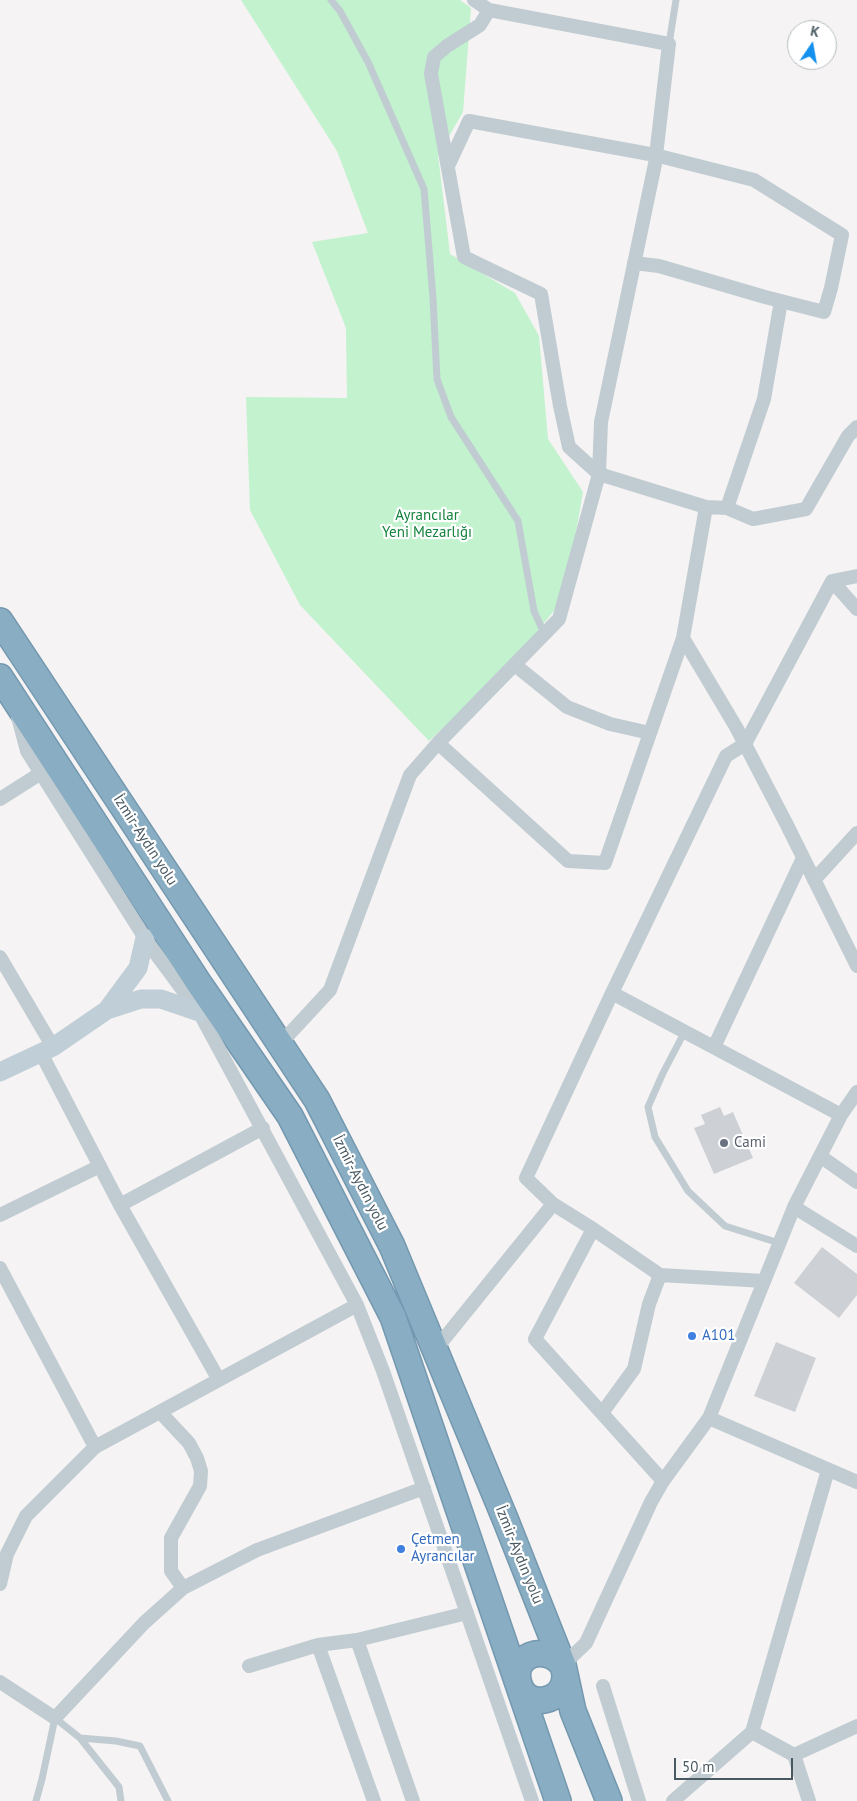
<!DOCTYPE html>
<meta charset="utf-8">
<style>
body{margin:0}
#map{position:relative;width:857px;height:1801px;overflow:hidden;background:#f5f3f3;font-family:"PT Sans",sans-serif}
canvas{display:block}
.north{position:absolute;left:787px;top:20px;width:50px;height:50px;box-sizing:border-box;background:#fff;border:1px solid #b6bdc0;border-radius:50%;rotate:12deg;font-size:14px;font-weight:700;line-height:20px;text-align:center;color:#495962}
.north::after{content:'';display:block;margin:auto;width:18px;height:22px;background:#1490ee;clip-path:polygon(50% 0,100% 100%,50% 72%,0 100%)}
.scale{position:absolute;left:674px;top:1758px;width:119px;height:22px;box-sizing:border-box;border:2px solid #495962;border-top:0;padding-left:6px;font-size:15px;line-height:18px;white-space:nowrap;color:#495962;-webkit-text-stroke:4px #fff;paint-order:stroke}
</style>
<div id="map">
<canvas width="857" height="1801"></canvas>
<div class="north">K</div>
<div class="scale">50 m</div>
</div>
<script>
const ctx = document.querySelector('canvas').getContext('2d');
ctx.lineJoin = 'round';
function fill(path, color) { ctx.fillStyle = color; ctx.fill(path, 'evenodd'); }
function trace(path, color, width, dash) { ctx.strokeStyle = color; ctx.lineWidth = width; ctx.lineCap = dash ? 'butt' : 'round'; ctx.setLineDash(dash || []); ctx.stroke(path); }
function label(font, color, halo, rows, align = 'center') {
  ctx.font = font + ' "PT Sans",sans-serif'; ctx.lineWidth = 4.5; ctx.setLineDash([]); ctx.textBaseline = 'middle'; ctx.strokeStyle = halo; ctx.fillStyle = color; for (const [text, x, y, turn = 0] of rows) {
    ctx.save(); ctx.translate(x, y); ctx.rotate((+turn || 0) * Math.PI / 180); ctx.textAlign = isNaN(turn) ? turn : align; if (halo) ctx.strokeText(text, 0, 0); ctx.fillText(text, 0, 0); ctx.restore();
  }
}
const green = new Path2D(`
 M241,0H460L471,8L463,112L438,155L450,254L515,293L539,336L548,439L583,492L567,584L557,607L515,659L429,741L300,605L250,510L246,397L347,398L346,328L312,242L368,233L337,151Z`);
const building = new Path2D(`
 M720,1107L724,1116L733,1112L753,1158L714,1174L694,1128L705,1124L701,1115Z
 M822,1247L857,1274V1295L839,1318L794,1283Z
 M776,1342L816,1358L795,1412L754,1396Z`);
const lane = new Path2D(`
 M331,0L340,11L368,62L424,189L433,298L437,379L451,417L518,521L534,611L544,633
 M669,44L676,0
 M685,1031L663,1073L648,1107L655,1137L688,1191L725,1226L779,1243
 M80,1738L119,1787L121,1801
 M36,1801L42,1779L55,1718L80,1738L116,1741L140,1746L168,1801`);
const street = new Path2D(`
 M489,10L480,25L447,46L434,57L431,74L464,257L541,294L560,406L569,447L599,474L706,507L727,508L764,399L781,301
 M448,166L469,121L655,155L754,180L842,235L831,288L824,312L765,297L659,266L634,263
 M727,508L753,519L806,509L848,436L857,427
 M832,581L857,609
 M683,638L736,727L787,825L857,966
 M515,665L567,707L610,724L650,733
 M18,717L27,751L148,943L199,1012L357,1305L383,1371L532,1801
 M438,743L568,861L605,863L683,638L706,507
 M0,799L41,773
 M814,880L857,833
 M0,957L53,1047
 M612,993L726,756L745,744L832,581L857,576
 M280,1044L330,990L410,775L438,743L559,619L599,474L601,422L655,164L669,44L489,10L474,0
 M714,1047L803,858
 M41,1053L120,1205L219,1380
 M820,1156L857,1182
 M553,1204L526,1178L612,993L841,1115
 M120,1205L263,1128
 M794,1207L857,1246
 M0,1215L100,1166
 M593,1229L660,1275L764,1281
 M0,1268L95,1447
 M435,1350L553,1204L593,1229L535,1339L663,1481
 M160,1412L189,1443L197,1458L201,1471L200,1486L171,1538V1571L183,1588
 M602,1413L634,1369L649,1304L660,1275
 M709,1418L857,1482
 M0,1584L7,1554L26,1516L95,1447L357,1305
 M357,1640L413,1801
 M563,1665L586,1643L651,1502L663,1481L709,1418L794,1207L841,1115L857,1092
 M249,1666L318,1645
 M0,1682L55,1718L144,1623L183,1588L257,1550L424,1488
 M603,1686L639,1801
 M752,1732L794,1755L857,1726
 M794,1755L809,1801
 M374,1801L318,1645L357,1640L467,1613
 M673,1801L752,1732L828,1470`);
const secondary = new Path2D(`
 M107,1010L138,968L145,938
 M0,1072L53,1047L107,1010L141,999H161L199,1012`);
const highway = new Path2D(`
 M0,621L317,1100L392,1246L506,1521L563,1665L573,1711L609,1801
 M0,677L200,985L290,1116L393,1317L558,1801
 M563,1665C544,1642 510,1656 519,1684C527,1711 566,1702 565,1675`);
const markers = [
 [724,1143,5,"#6b7280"],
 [692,1336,5,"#3f7fe0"],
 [401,1549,5,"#3f7fe0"]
];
const parkNames = [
 ["Ayrancılar",427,516],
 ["Yeni Mezarlığı",427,533]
];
const streetNames = [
 ["İzmir-Aydın yolu",145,840,57],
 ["İzmir-Aydın yolu",360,1183,63],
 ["İzmir-Aydın yolu",519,1555,68]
];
const worshipNames = [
 ["Cami",734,1143]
];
const shopNames = [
 ["A101",702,1336],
 ["Çetmen",411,1540],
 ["Ayrancılar",411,1557]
];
fill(green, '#c2f2ce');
fill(building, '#cdd1d5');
trace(highway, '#7498af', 28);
trace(lane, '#c1ccd2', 7);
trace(street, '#c1ccd2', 14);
trace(secondary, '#c0ced7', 19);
trace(highway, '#89adc2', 25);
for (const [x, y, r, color] of markers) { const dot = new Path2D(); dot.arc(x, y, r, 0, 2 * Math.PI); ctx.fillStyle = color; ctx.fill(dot); trace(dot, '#fff', 2); }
label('15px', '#14833d', '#fff', parkNames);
label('15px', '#495962', '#fff', streetNames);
label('15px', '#5b616d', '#fff', worshipNames, 'left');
label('15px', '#366cbe', '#fff', shopNames, 'left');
</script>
